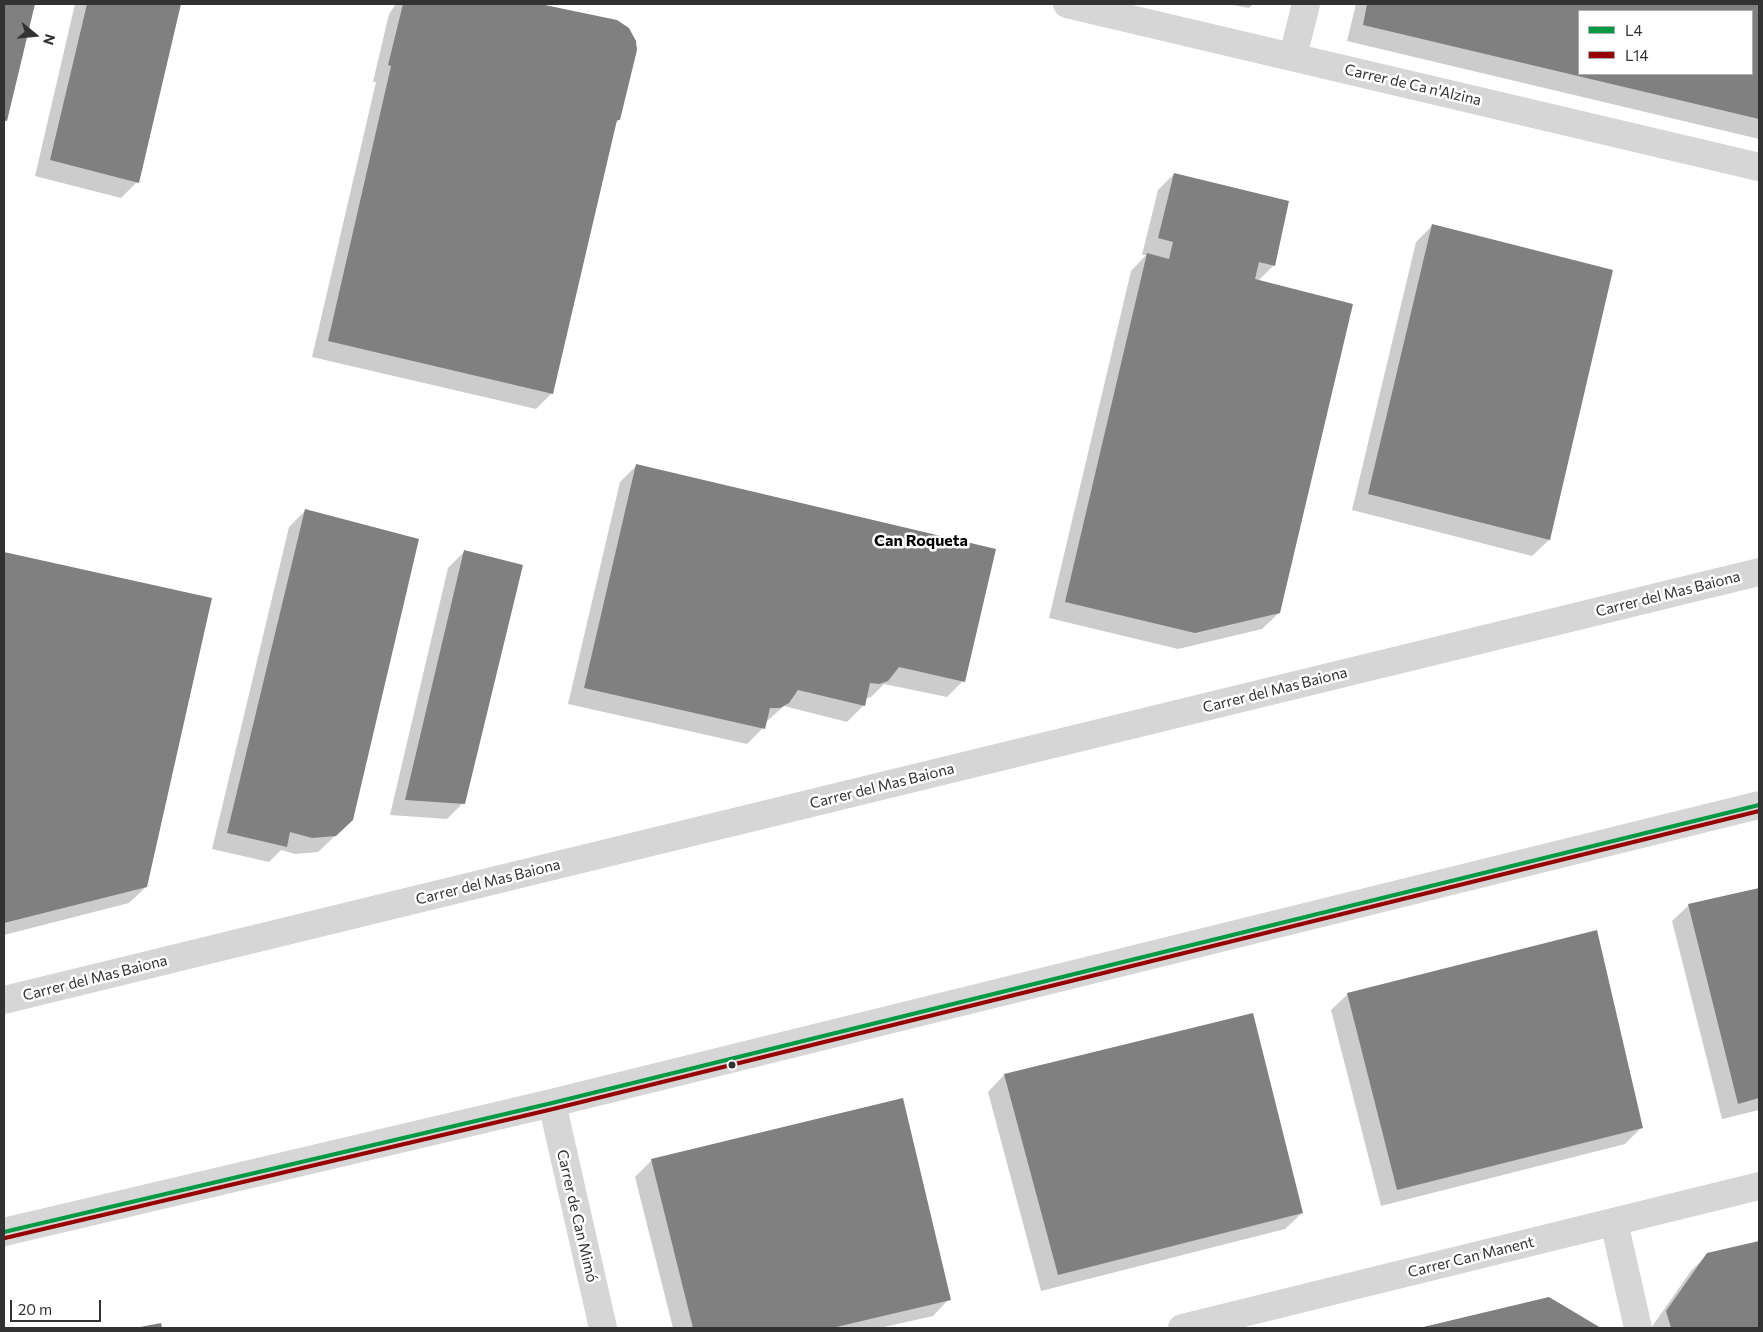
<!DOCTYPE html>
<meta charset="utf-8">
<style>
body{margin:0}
#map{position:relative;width:1763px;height:1332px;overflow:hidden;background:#fff;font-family:Commissioner,sans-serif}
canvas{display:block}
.frame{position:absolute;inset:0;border:5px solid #323232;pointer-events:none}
.legend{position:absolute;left:1578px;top:10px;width:175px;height:65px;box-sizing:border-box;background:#fff;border:1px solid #adadad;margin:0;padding:6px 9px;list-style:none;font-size:15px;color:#323232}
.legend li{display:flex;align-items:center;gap:10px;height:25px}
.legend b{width:25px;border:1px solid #adadad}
.north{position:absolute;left:10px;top:10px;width:50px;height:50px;-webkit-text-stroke:4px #fff;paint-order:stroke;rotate:107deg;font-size:14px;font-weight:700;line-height:20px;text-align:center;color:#323232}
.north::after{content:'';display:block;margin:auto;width:18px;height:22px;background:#323232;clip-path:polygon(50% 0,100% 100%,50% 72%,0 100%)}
.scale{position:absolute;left:10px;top:1300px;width:91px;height:22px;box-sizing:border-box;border:2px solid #323232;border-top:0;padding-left:6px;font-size:15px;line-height:18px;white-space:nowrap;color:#323232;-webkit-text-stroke:4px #fff;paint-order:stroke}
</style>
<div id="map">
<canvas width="1763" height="1332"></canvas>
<div class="frame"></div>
<ul class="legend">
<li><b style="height:6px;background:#009a42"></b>L4</li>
<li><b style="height:6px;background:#970000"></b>L14</li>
</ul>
<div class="north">N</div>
<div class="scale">20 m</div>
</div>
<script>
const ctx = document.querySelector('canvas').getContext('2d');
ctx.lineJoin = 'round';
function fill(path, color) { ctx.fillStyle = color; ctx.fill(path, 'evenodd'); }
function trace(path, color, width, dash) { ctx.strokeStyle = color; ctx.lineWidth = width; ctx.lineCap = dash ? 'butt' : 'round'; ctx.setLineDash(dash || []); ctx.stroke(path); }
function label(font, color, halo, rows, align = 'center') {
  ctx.font = font + ' Commissioner,sans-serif'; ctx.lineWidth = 5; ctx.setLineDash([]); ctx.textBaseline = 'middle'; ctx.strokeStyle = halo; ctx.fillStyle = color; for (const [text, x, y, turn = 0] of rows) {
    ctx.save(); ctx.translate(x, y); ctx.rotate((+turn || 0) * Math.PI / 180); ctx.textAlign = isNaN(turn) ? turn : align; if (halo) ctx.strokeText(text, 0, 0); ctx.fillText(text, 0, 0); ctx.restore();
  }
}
const shadow = new Path2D(`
 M4,4H34L6,121L4,123Z
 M75,4H180L137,182L121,198L35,176Z
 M396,4H541L617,22L619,120L615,124L552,393L536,409L312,357L376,82H373L389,14Z
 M1228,4H1253L1249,8Z
 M1356,4H1759V139L1347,41ZM1579,11H1752V74H1579Z
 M1174,174L1274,265L1258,281L1279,613L1262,629L1178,649L1049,618L1131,271L1146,255H1142L1158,190Z
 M1432,226L1611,271L1549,540L1532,556L1352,510L1416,242Z
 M636,466L963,681L947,697L884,684L871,697L865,699L864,705L847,722L784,706L765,723L763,728L747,744L568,704L620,482Z
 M305,511L352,820L318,852L295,854L281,850L269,862L212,849L289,527Z
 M464,552L463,803L447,819L390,815L448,568Z
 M4,553L211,599L146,887L129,903L4,935Z
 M1759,890V1110L1722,1119L1672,921L1689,905Z
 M1348,994L1641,1128L1625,1144L1381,1206L1331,1010Z
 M1252,1015L1302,1213L1285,1229L1041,1291L988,1092L1004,1075Z
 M652,1160L949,1299L933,1316L880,1328H673L635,1177Z
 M1759,1243V1328H1651L1691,1271L1708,1254Z
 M1549,1298L1598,1328H1421Z`);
const building = new Path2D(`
 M4,4H35L7,121L4,120Z
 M87,4H181L139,183L50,160Z
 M403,4H540L617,20L629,28L636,41L637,50L620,120H617L553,394L328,341L391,66L388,65Z
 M1367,4H1759V119L1363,25ZM1579,11H1752V74H1579Z
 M1174,173L1289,201L1275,266L1259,262L1255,279L1353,304L1280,613L1195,633L1065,602L1147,253L1169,259L1173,242L1158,238Z
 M1432,224L1613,270L1550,540L1368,494Z
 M636,464L996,549L965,682L899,667L888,681L879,684L870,683L865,706L798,690L789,703L780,708H770L765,729L584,688Z
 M305,509L419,539L353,820L336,836L312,838L290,832L287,847L227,833Z
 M464,550L523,565L465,804L405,800Z
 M4,552L212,598L147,887L4,923Z
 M1759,888V1098L1738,1104L1688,904Z
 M1597,930L1643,1128L1397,1190L1347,993Z
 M1253,1013L1303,1213L1058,1275L1004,1074Z
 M903,1098L951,1300L832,1328H693L651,1159Z
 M1759,1241V1328H1671L1666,1311L1707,1253Z
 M1549,1297L1601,1328H1419Z
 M161,1323L162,1328H140V1327Z`);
const minor = new Path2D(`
 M1067,4L1759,167
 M1293,56L1306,4
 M4,1000L1759,572
 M552,1103L603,1328
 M1614,1222L1638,1328
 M4,1232L552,1103L1759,805
 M1182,1328L1759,1186`);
const bus1 = new Path2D(`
 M4,1232L552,1103L1759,805`);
const bus2 = new Path2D(`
 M5,1238L553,1109L1759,811`);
const markers = [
 [732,1065,4.5,"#323232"]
];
const streetNames = [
 ["Carrer de Ca n'Alzina",1413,85,13],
 ["Carrer del Mas Baiona",1668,594,-14],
 ["Carrer del Mas Baiona",1275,690,-14],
 ["Carrer del Mas Baiona",882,786,-14],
 ["Carrer del Mas Baiona",488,882,-14],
 ["Carrer del Mas Baiona",95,978,-14],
 ["Carrer de Can Mimó",577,1216,77],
 ["Carrer Can Manent",1471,1257,-14]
];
const neighbourhoodNames = [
 ["Can Roqueta",921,541]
];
fill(shadow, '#0003');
fill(building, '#808080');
trace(minor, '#d6d6d6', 28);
trace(bus1, '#009a42', 4);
trace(bus2, '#970000', 4);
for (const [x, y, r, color] of markers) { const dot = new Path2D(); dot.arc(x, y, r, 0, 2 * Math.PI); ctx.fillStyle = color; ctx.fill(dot); trace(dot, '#fff', 2); }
label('15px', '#323232', '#fff', streetNames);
label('bold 16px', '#000', '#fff', neighbourhoodNames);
</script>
